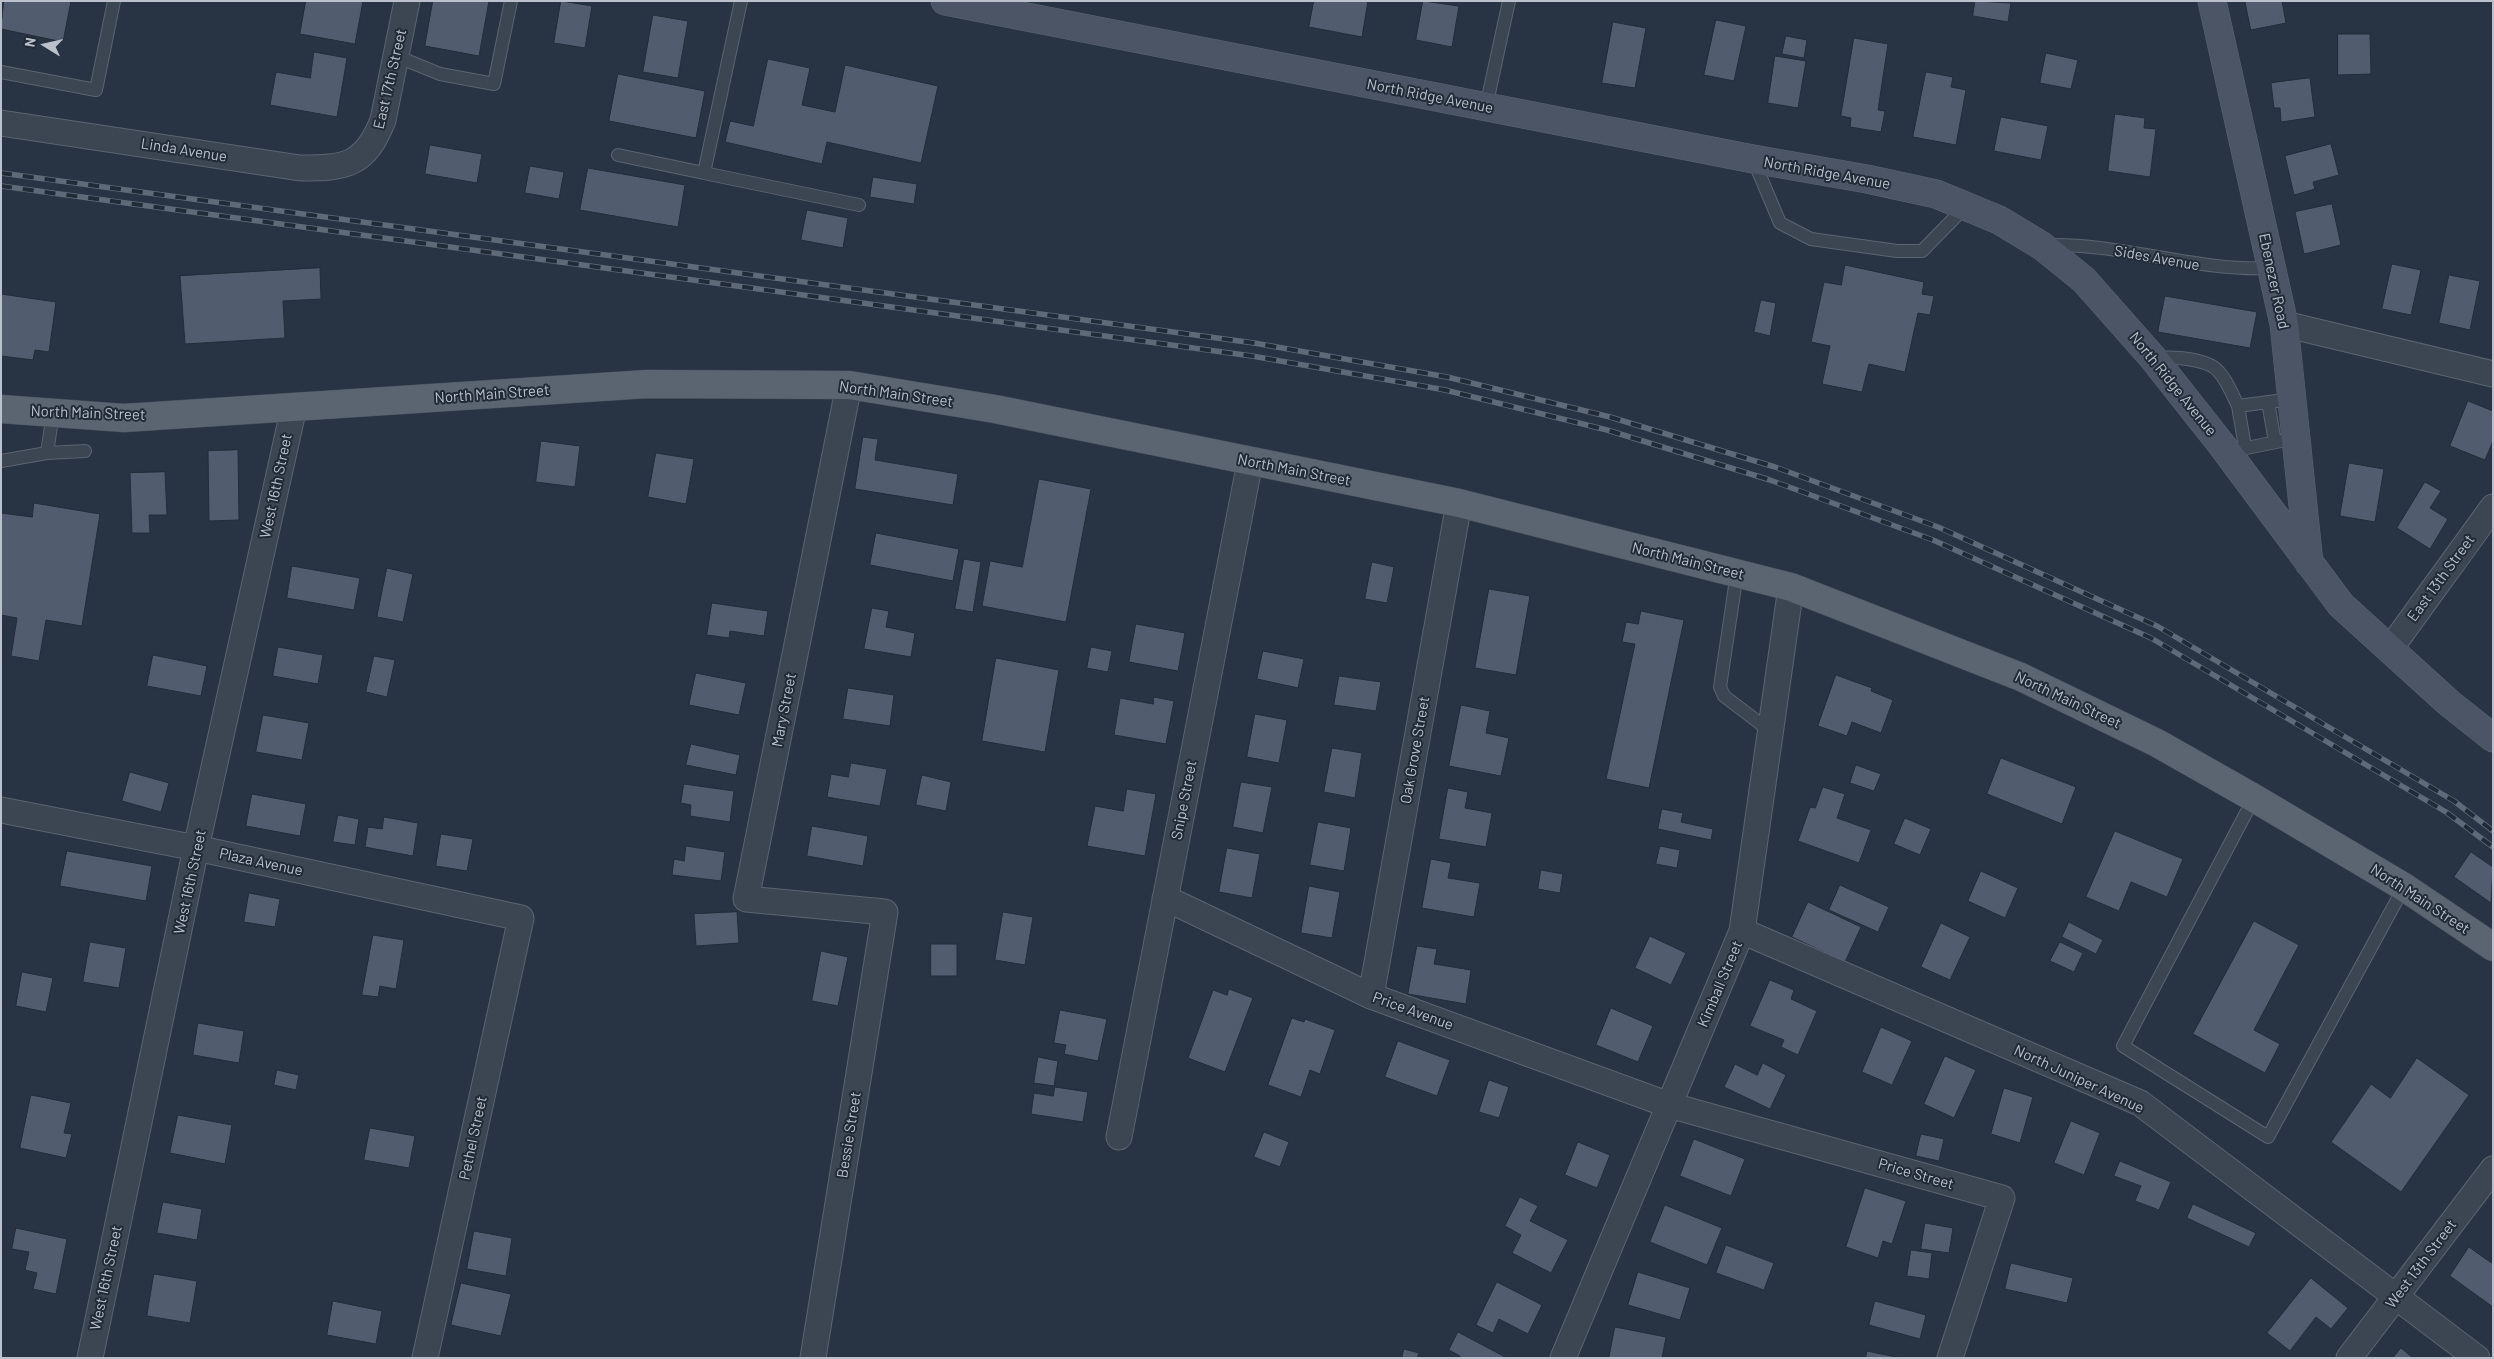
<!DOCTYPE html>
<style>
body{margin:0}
#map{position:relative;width:2494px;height:1359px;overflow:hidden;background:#283443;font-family:Barlow,sans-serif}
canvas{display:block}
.frame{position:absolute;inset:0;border:2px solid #bac1cc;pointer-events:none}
.north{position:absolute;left:20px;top:20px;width:50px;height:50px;-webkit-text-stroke:4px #212b38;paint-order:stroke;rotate:280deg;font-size:14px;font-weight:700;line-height:20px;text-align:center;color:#bac1cc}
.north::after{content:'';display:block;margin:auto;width:18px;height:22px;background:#bac1cc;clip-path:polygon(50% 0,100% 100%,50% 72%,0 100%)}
</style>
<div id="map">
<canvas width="2494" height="1359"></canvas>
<div class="frame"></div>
<div class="north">N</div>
</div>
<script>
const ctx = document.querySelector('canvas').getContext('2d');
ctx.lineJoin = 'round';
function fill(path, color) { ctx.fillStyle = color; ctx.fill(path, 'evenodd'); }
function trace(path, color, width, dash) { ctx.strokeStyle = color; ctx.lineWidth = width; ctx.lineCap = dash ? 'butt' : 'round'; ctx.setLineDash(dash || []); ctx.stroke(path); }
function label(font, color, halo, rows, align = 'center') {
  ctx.font = font + ' Barlow,sans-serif'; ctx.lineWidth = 4; ctx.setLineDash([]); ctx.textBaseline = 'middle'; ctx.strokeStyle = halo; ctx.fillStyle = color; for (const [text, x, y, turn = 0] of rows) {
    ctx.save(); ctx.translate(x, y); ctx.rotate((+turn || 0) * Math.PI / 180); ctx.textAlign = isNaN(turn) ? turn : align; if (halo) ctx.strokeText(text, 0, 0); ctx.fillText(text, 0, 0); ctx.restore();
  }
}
const building = new Path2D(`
 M4,1H71L63,42L1,29Z
 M306,1H363L355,44L300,34Z
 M433,1H489L479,56L425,46Z
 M561,1L592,6L585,48L554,43Z
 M1314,1H1368L1362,37L1309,27Z
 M1423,1L1459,6L1452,47L1416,40Z
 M1975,1L2011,3L2008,22L1973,16Z
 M2245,1H2282L2286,23L2251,30Z
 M653,15L688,21L678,78L643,72Z
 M1716,20L1746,26L1734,81L1704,75Z
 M1613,22L1646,28L1635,88L1602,83Z
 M2338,34H2370L2371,74L2338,75Z
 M1786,36L1807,40L1804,58L1782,54Z
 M1854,38L1888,44L1878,110L1885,111L1881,132L1850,127L1851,118L1841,116Z
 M314,52L347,58L337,117L270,105L276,72L310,78Z
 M2046,53L2078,60L2071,89L2040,83Z
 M1775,56L1806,61L1798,108L1768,103Z
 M768,59L810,68L802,105L835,112L845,65L938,86L921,163L827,142L822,164L725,142L730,121L753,126Z
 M1926,72L1953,77L1951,87L1966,90L1956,145L1913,137Z
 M618,74L705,91L696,138L609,121Z
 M2310,78L2315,117L2281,122L2280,108H2274L2271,83Z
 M2115,114L2145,118L2144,128L2156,129L2150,177L2108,171Z
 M2001,117L2048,126L2041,160L1994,151Z
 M2331,144L2339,175L2313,182L2315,189L2294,195L2285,156Z
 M430,145L482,154L477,183L425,174Z
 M530,166L564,172L559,199L525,193Z
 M588,168L685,185L678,227L580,210Z
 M873,177L917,184L914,204L870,197Z
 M2332,204L2341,245L2304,254L2295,212Z
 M807,210L848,218L843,248L801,240Z
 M2392,264L2421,270L2411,315L2382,309Z
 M1845,265L1924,282L1922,294L1934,296L1930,315L1918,313L1905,372L1869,364L1862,392L1822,384L1830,346L1811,342L1824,282L1841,285Z
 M320,268L321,299L283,301L285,338L185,344L180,276Z
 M2449,275L2480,281L2470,330L2439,323Z
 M1,294L56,302L49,352L35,350L33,360L1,356Z
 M2165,296L2257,312L2250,348L2158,332Z
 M1761,300L1776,303L1770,336L1754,332Z
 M2468,401L2493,411V441L2485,460L2450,446Z
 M863,437L878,439L875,460L958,474L953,505L855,489Z
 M541,441L580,446L575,487L536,482Z
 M238,450L239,520L209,521L208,451Z
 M656,453L694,459L686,504L648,497Z
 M2349,463L2384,469L2375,522L2340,516Z
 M165,472L167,515H149L150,533H132L130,473Z
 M1039,479L1091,489L1066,622L982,606L990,561L1022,567Z
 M2425,482L2441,491L2430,508L2448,519L2430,549L2397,528Z
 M34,503L100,514L82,626L46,620L39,661L11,656L17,618L1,615V513L32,517Z
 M876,533L959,549L953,581L870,565Z
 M964,559L981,562L973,612L955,609Z
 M1372,562L1394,567L1387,603L1365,599Z
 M292,566L360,578L354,610L287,598Z
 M387,568L413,574L403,622L377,617Z
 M1489,589L1530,596L1516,675L1475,668Z
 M712,603L768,611L764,636L730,631L729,638L707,635Z
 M872,608L889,611L886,627L915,633L911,657L864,649Z
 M1641,611L1684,620L1649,788L1606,779L1635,644L1622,642L1626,622L1638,624Z
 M1136,624L1185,633L1178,671L1129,662Z
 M278,647L323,655L318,684L273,676Z
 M1091,647L1112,651L1108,672L1087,668Z
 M1263,651L1304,659L1298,688L1257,679Z
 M153,655L207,666L201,696L147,686Z
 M374,656L395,660L387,697L366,692Z
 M996,658L1059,670L1045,752L982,741Z
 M696,673L746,683L739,715L689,705Z
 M1836,675L1872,688L1871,691L1893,700L1881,733L1852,722L1847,736L1818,726Z
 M1339,676L1381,682L1376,711L1334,705Z
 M848,688L894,695L890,726L843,719Z
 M1154,697L1174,701L1166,744L1114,735L1120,698L1153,704Z
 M1461,705L1490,711L1486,733L1509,738L1501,776L1449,766Z
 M1255,714L1287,720L1279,763L1247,757Z
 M263,715L309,723L302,760L256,752Z
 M691,744L740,755L736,775L686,765Z
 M1332,748L1362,753L1355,798L1324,792Z
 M2001,758L2076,787L2062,824L1987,794Z
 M851,763L887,769L880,806L827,797L831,774L848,777Z
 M1856,765L1881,774L1874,791L1850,783Z
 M130,772L169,783L161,812L122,801Z
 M922,775L951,782L946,811L916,805Z
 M1241,782L1272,787L1263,833L1233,827Z
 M684,784L734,791L730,822L690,816L691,805L681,803Z
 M1823,787L1845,794L1837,818L1871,830L1859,863L1798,841L1810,807L1815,808Z
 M1448,788L1468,792L1465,808L1492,813L1486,847L1439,839Z
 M1127,789L1156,794L1145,856L1087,846L1095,806L1123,811Z
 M252,794L306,804L300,836L246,826Z
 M1662,809L1683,813L1681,822L1713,829L1711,840L1658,829Z
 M338,815L359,819L355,845L333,842Z
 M384,817L418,823L413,856L365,847L368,827L382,829Z
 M1905,818L1931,829L1920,855L1894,844Z
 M1318,822L1351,828L1344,871L1310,865Z
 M812,826L868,836L863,866L807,856Z
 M2115,831L2183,859L2167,897L2131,882L2119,911L2086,897Z
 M441,834L473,839L467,871L436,866Z
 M686,846L725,852L721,881L672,875L674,859L684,861Z
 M1660,846L1680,850L1677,868L1656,864Z
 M1227,848L1260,854L1252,898L1219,892Z
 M67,851L152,866L146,901L60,886Z
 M2471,852L2493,867L2491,903L2454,877Z
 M1431,859L1451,863L1448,878L1480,883L1474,917L1422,908Z
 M1541,870L1563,874L1560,893L1538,889Z
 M1981,871L2018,888L2005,918L1968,901Z
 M1840,885L1889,907L1878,932L1829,910Z
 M1309,886L1340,892L1332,938L1301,933Z
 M249,893L280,899L275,927L244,922Z
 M1808,902L1861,927L1845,962L1792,937Z
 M737,912L739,943L696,946L694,914Z
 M1003,912L1033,917L1025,965L995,960Z
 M2254,921L2299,945L2254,1030L2280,1044L2265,1073L2193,1034Z
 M2069,922L2103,940L2096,954L2062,937Z
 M1941,923L1970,937L1950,980L1921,967Z
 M373,935L404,940L396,989L380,986L378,997L362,995Z
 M1650,936L1686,953L1671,985L1635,968Z
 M90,942L126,948L119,988L83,982Z
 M2060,942L2083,953L2074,972L2050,961Z
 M931,944H957V976H931Z
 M1417,946L1437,949L1434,964L1471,970L1466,1004L1408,994Z
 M821,951L848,957L838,1006L812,1001Z
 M22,972L53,978L46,1012L16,1006Z
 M1770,980L1794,990L1791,999L1817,1011L1798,1055L1781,1047L1784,1040L1750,1026Z
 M1229,989L1253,998L1225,1072L1188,1058L1213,990L1227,995Z
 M1611,1008L1653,1026L1638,1062L1596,1045Z
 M1060,1010L1107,1019L1098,1061L1064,1054L1066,1045L1054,1043Z
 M1292,1018L1304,1022L1305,1019L1335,1030L1320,1074L1310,1070L1301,1097L1268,1085Z
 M198,1023L244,1031L239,1063L193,1055Z
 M1881,1027L1912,1041L1892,1085L1862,1072Z
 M1398,1041L1450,1060L1437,1096L1385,1077Z
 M1945,1056L1976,1070L1954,1118L1924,1104Z
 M1038,1057L1058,1061L1054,1086L1034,1083Z
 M2417,1058L2469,1095L2401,1192L2331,1142L2371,1084L2390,1098Z
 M1763,1063L1786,1075L1770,1109L1724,1087L1735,1064L1757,1075Z
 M277,1070L299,1075L296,1090L274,1085Z
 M1489,1080L1509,1087L1499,1118L1479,1112Z
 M1055,1087L1088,1092L1083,1122L1031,1114L1034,1093L1053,1096Z
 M2004,1088L2033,1097L2020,1143L1991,1134Z
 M31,1095L71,1103L64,1133L72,1134L66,1158L20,1148Z
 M178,1115L232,1125L225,1164L170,1153Z
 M2071,1121L2100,1133L2084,1175L2054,1163Z
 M370,1128L415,1136L409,1168L364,1160Z
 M1264,1132L1289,1142L1280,1167L1254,1157Z
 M1921,1134L1944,1139L1939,1161L1916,1156Z
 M1694,1139L1745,1159L1731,1196L1680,1176Z
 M1578,1142L1610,1155L1597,1188L1565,1175Z
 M2120,1161L2171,1182L2159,1210L2135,1201L2141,1186L2114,1176Z
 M1865,1188L1906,1201L1892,1244L1883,1241L1878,1258L1846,1247Z
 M1520,1197L1538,1206L1530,1221L1568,1240L1551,1273L1512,1253L1521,1235L1505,1226Z
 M163,1202L202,1209L197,1240L157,1233Z
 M2193,1204L2256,1233L2249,1247L2187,1218Z
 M1665,1205L1722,1228L1707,1265L1650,1242Z
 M1925,1223L1953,1228L1949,1253L1921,1249Z
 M16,1228L67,1239L56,1294L33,1289L37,1273L25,1270L29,1252L12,1249Z
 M474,1231L512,1238L506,1276L467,1269Z
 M1726,1245L1774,1263L1764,1290L1716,1273Z
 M2469,1247L2493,1264V1307L2450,1276Z
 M1911,1250L1932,1253L1929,1279L1907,1276Z
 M2011,1263L2073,1278L2067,1303L2005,1289Z
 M1638,1272L1690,1288L1680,1320L1628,1305Z
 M154,1274L197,1281L190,1323L147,1316Z
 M2311,1278L2348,1308L2331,1329L2316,1317L2290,1351L2267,1333Z
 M1497,1282L1542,1305L1528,1334L1499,1319L1493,1333L1476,1325Z
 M461,1283L511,1294L501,1336L451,1325Z
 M333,1301L382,1311L376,1344L327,1335Z
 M1875,1301L1926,1315L1920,1339L1869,1325Z
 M1615,1327L1666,1337L1662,1358H1609Z
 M1458,1332L1507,1358H1459L1460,1356L1449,1350Z
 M2401,1348L2413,1358H2393Z
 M1404,1349L1419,1353L1417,1358H1402Z
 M1867,1351L1901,1358H1866Z`);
const lane = new Path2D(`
 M396,56L440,74L494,84L511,1
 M1,72L96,90L114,1
 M1486,107L1509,1
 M618,155L704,173L741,1
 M1753,159L1780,223L1811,239L1897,251H1922L1966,206
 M704,173L859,205
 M2047,245C2123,243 2196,272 2272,268
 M2153,358C2172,357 2194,357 2212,366C2224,373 2232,394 2238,406L2292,399
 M2268,402L2275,442
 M2238,406L2245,447
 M2227,452L2296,438
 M47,453L53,413
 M1,461L47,453L85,451
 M1737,573L1720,687L1724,696L1770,731
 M2254,798L2123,1046L2268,1137L2404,887`);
const street = new Path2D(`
 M1,123L300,168C346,168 365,166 383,120L407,1
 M2284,324L2493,374
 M2390,649L2493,507
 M1,810L196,848L521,918L425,1358
 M1165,898L1371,996L1669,1105L2002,1198L1950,1358
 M1742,931L2140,1103L2477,1358
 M1371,996L1459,503
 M1119,1137L1250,462
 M90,1358L196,848L294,407
 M813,1358L885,912L746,899L849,385
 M1563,1358L1742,931L1791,587
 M2349,1358L2493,1169`);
const secondary = new Path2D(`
 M945,1L1753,159L1867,179L1936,194L1999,220L2042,246L2084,280L2153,358L2221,444L2341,605L2449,703L2493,738
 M2212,1L2284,324L2309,563`);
const primary = new Path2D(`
 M1,409L124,418L647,384L849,385L995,409L1459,503L1791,587L2021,677L2157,743L2254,798L2404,887L2493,947`);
const rail = new Path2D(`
 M1,173L1254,343L1447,377L1610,417L1775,467L1938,527L2157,626L2454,801L2493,831
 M1,186L1252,356L1445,390L1607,430L1770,480L1933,540L2151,638L2446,812L2493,847`);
const streetNames = [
 ["East 17th Street",390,79,-77],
 ["North Ridge Avenue",1430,96,11],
 ["Linda Avenue",184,150,9],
 ["North Ridge Avenue",1827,173,10],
 ["Sides Avenue",2157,258,10],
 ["Ebenezer Road",2274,281,78],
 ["North Ridge Avenue",2173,384,51],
 ["North Main Street",492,394,-4],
 ["North Main Street",896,394,8],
 ["North Main Street",88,413,2],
 ["North Main Street",1294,470,11],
 ["West 16th Street",276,486,-78],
 ["North Main Street",1688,561,14],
 ["East 13th Street",2441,578,-54],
 ["North Main Street",2068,700,25],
 ["Mary Street",784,710,-79],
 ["Oak Grove Street",1415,750,-80],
 ["Snipe Street",1184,800,-79],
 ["Plaza Avenue",261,862,12],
 ["West 16th Street",190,882,-78],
 ["North Main Street",2420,899,33],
 ["Kimball Street",1720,984,-67],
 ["Price Avenue",1413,1011,20],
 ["North Juniper Avenue",2079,1079,25],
 ["Bessie Street",849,1135,-81],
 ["Pethel Street",473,1138,-78],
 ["Price Street",1916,1174,16],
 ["West 13th Street",2421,1264,-53],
 ["West 16th Street",106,1278,-78]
];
fill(building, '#515d6e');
trace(building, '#232d3a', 1);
trace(lane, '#5b6470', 14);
trace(street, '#5b6470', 27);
trace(secondary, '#5b6470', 29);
trace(primary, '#464f5c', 29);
trace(lane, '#3c4653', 12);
trace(street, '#3c4653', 25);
trace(secondary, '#4b5565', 28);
trace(primary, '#5b6572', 28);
trace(rail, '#5f6a79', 5.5);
trace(rail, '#212b38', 4, [11]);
label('15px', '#bac1cc', '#212b38', streetNames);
</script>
